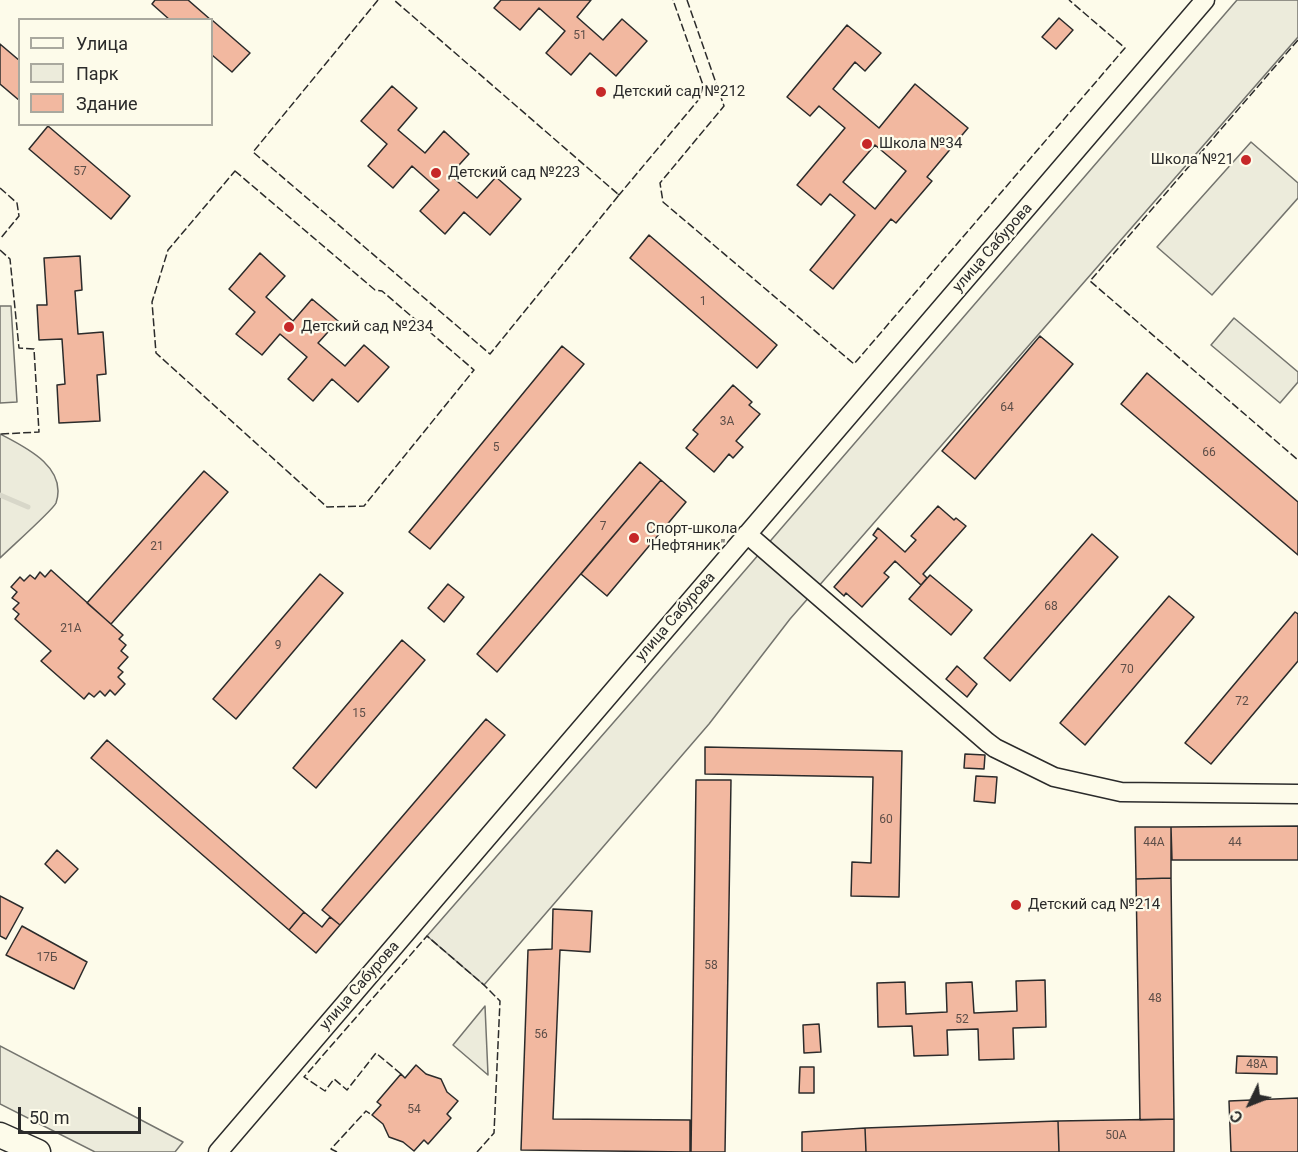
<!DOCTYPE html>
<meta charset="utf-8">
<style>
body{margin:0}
#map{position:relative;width:1298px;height:1152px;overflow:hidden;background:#fdfbea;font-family:Roboto,sans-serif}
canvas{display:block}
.legend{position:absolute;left:18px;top:18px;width:195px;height:108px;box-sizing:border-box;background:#fdfbea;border:2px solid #a9a89e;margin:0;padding:8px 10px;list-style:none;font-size:18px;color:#2b2b2b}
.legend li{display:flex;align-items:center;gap:12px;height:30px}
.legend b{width:30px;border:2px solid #a9a89e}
.north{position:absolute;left:1220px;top:1074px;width:60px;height:60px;-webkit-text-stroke:4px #fdfbea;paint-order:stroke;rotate:227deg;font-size:16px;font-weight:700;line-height:24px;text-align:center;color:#2b2b2b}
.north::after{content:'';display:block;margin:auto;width:21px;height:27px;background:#2b2b2b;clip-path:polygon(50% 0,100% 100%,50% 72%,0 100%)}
.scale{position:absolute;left:18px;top:1107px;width:123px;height:27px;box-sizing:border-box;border:3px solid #2b2b2b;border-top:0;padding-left:8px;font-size:18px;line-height:21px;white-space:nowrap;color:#2b2b2b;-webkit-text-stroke:4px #fdfbea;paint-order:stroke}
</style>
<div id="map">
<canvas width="1298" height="1152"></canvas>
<ul class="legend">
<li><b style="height:8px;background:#fdfbea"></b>Улица</li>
<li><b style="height:16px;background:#ecebdb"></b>Парк</li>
<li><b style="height:16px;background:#f2b8a0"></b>Здание</li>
</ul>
<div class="north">С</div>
<div class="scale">50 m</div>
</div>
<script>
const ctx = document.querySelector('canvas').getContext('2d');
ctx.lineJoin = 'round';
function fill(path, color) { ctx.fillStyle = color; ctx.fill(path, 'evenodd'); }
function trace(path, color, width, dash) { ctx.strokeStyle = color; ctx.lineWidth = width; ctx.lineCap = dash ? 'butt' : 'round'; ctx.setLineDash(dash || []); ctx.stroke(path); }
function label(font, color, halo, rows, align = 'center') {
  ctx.font = font + ' Roboto,sans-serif'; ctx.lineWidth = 4.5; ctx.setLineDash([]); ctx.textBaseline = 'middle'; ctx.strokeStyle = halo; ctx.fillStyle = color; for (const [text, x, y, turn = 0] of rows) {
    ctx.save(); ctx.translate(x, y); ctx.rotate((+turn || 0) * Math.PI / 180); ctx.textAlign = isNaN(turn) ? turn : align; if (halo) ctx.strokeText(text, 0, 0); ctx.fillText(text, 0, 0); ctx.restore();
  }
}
const green = new Path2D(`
 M1237,0H1298V37L790,619L709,724L484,985L427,936L634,699Z
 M1251,142L1298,183V198L1212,295L1157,247Z
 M0,306H11L17,402L0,403Z
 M1234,318L1298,372V382L1280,403L1211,345Z
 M0,434C25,447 68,467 56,503C53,510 9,549 0,558Z
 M485,1006L488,1075L453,1045Z
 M0,1046L183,1142L175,1152H95L0,1104Z`);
const stream = new Path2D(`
 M0,495L28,507`);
const building = new Path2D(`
 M155,0H188L211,20H170L152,4Z
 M501,0H591L577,17L603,40L622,19L647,41L616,76L590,53L571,75L546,53L565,31L539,8L520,30L494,8Z
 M1059,18L1073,30L1056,49L1042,37Z
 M212,20L250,53L232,72L212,55Z
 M847,25L881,53L865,71L855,62L833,89L879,128L915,84L968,128L927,177L932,181L896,223L891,219L833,289L810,270L855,215L830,194L821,205L797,185L845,128L819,106L810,116L787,97ZM875,145L906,171L875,209L843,182Z
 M0,44L20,61V101L0,84Z
 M392,86L417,108L398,130L425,153L444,131L469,154L450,175L477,198L496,177L521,199L490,235L464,212L445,234L420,211L439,190L412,166L393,188L368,166L387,144L361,121Z
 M48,126L130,196L111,219L29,149Z
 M649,235L777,345L757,368L630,258Z
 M260,253L285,276L266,297L293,321L312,299L338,321L318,343L345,366L364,345L389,367L358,402L332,379L313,401L288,379L307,357L280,334L262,355L236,334L255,312L229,289Z
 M80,256L82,290L75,291L78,334L103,332L106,374L97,375L100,421L59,423L57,385L65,384L62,339L39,340L37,305H47L44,258Z
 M1040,336L1073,364L975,479L942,451Z
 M562,346L584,364L430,549L409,532Z
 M1147,373L1298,502V555L1121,404Z
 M733,385L752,402L749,405L760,414L736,441L743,447L733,458L729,454L714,472L686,448L698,434L693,430Z
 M640,462L661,480L497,672L477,654Z
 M204,471L228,492L111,624L87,603Z
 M661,480L686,502L607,596L581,574Z
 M938,506L954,520L956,518L966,526L923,574L927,578L921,585L895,561L884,573L889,577L862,607L846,593L844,596L834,587L877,538L873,535L878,528L905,552L916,540L911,536Z
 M1092,534L1118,557L1010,681L984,658Z
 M51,570L123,635L119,639L126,645L121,651L128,657L118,668L123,672L118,677L125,684L115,695L110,690L105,696L100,691L94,697L89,693L84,699L41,661L51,651L15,619L19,614L13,609L19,603L12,598L17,592L11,587L20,577L24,581L30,575L35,579L40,572L45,577Z
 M320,574L343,593L236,719L213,699Z
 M930,575L972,610L951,635L909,599Z
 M448,584L464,597L444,622L428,608Z
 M1169,596L1194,617L1085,745L1060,723Z
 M1295,612L1298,614V661L1211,764L1185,743Z
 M402,640L425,660L316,788L293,768Z
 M957,666L977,684L967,697L946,679Z
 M486,719L505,735L340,925L322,910Z
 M107,740L304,912L289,930L91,758Z
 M705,747L902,751L899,897L851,896L852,862L871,863L873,777L705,774Z
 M965,754L985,755L984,769L964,768Z
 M976,776L997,777L995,803L974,801Z
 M696,780H731L725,1152H691Z
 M1298,826V860H1172L1171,827Z
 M1135,827H1171V878L1136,879Z
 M57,850L78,869L65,883L45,864Z
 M1171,878L1174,1119L1140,1120L1136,879Z
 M0,896L23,908L6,939L0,936Z
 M553,909L592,911L590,952L560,950L553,1119L690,1120V1152L521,1150L528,950L552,949Z
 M304,912L322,927L330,917L340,925L316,953L289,930Z
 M22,926L87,962L74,989L6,955Z
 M1045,980L1046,1027L1013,1028L1014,1059L979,1060L978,1029L947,1030L948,1055L914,1056L912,1026L878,1027L877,983L905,982L906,1014L947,1012L946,983L972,982L974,1013L1017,1011L1016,981Z
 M819,1024L821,1052L804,1053L803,1025Z
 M1237,1056L1277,1057V1074L1236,1073Z
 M416,1065L426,1074L441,1079L447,1092L458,1101L447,1114L451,1118L428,1144L424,1140L414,1151L403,1142L389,1137L383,1124L372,1115L381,1105L377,1102L401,1074L405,1078Z
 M800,1067H814V1093H799Z
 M1298,1098V1152H1231L1229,1101Z
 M1174,1119V1152H1059L1058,1121Z
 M1058,1121L1059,1152H866L865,1128Z
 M865,1128L866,1152H802V1132Z`);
const minor = new Path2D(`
 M747,534L987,742L995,748L1054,777L1121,792L1298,794
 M218,1152L1205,0`);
const major = new Path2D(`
 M0,1135L38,1152`);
const fence = new Path2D(`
 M378,0L253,152L490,354L619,195L394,0
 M687,0L724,106L660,183L663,202L854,364L1125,48L1069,0
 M1298,40L1090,281L1298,460
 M235,171L375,290L382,291L474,370L364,506L327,507L156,353L152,302L168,250Z
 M0,188L17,203L19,216L0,239
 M618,194L619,195L700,98L703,85L673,0
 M0,250L10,259L19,348L34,349L39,432L0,434
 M401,1074L376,1053L347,1090L334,1079L325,1091L304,1077L427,936L484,985L500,1001L494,1133L477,1152
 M337,1152L331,1149L366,1111L372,1115`);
const markers = [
 [601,92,6,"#c62828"],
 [867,144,6,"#c62828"],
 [1246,160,6,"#c62828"],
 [436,173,6,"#c62828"],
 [289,327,6,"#c62828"],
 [634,538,6,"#c62828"],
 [1016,905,6,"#c62828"]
];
const numberNames = [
 ["51",580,36],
 ["57",80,172],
 ["1",703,302],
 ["64",1007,408],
 ["3А",727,422],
 ["5",496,448],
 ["66",1209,453],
 ["7",603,527],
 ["21",157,547],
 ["68",1051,607],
 ["21А",71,629],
 ["9",278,646],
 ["70",1127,670],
 ["72",1242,702],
 ["15",359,714],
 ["60",886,820],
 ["44А",1154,843],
 ["44",1235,843],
 ["17Б",47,958],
 ["58",711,966],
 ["48",1155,999],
 ["52",962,1020],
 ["56",541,1035],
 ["48А",1257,1065],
 ["54",414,1110],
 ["50А",1116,1136]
];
const poiNames = [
 ["Детский сад №212",613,92],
 ["Школа №34",879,144],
 ["Школа №21",1234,160,"right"],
 ["Детский сад №223",448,173],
 ["Детский сад №234",301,327],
 ["Спорт-школа",646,529],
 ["\"Нефтяник\"",646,546],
 ["Детский сад №214",1028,905]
];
const streetNames = [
 ["улица Сабурова",993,248,-49],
 ["улица Сабурова",676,617,-49],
 ["улица Сабурова",360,986,-49]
];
fill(green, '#ecebdb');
trace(green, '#74746e', 1.5);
trace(stream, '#d8d7c9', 5);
fill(building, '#f2b8a0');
trace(building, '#2b2b2b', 1.5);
trace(minor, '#2b2b2b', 21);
trace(major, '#2b2b2b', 27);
trace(minor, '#fdfbea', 18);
trace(major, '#fdfbea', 24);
trace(fence, '#2b2b2b', 1.5, [8, 3]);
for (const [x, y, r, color] of markers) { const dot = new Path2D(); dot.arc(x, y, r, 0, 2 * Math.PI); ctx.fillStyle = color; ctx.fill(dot); trace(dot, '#fdfbea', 2); }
label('12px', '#5d4e48', null, numberNames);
label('15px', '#2b2b2b', '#fdfbea', poiNames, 'left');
label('15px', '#2b2b2b', '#fdfbea', streetNames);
</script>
